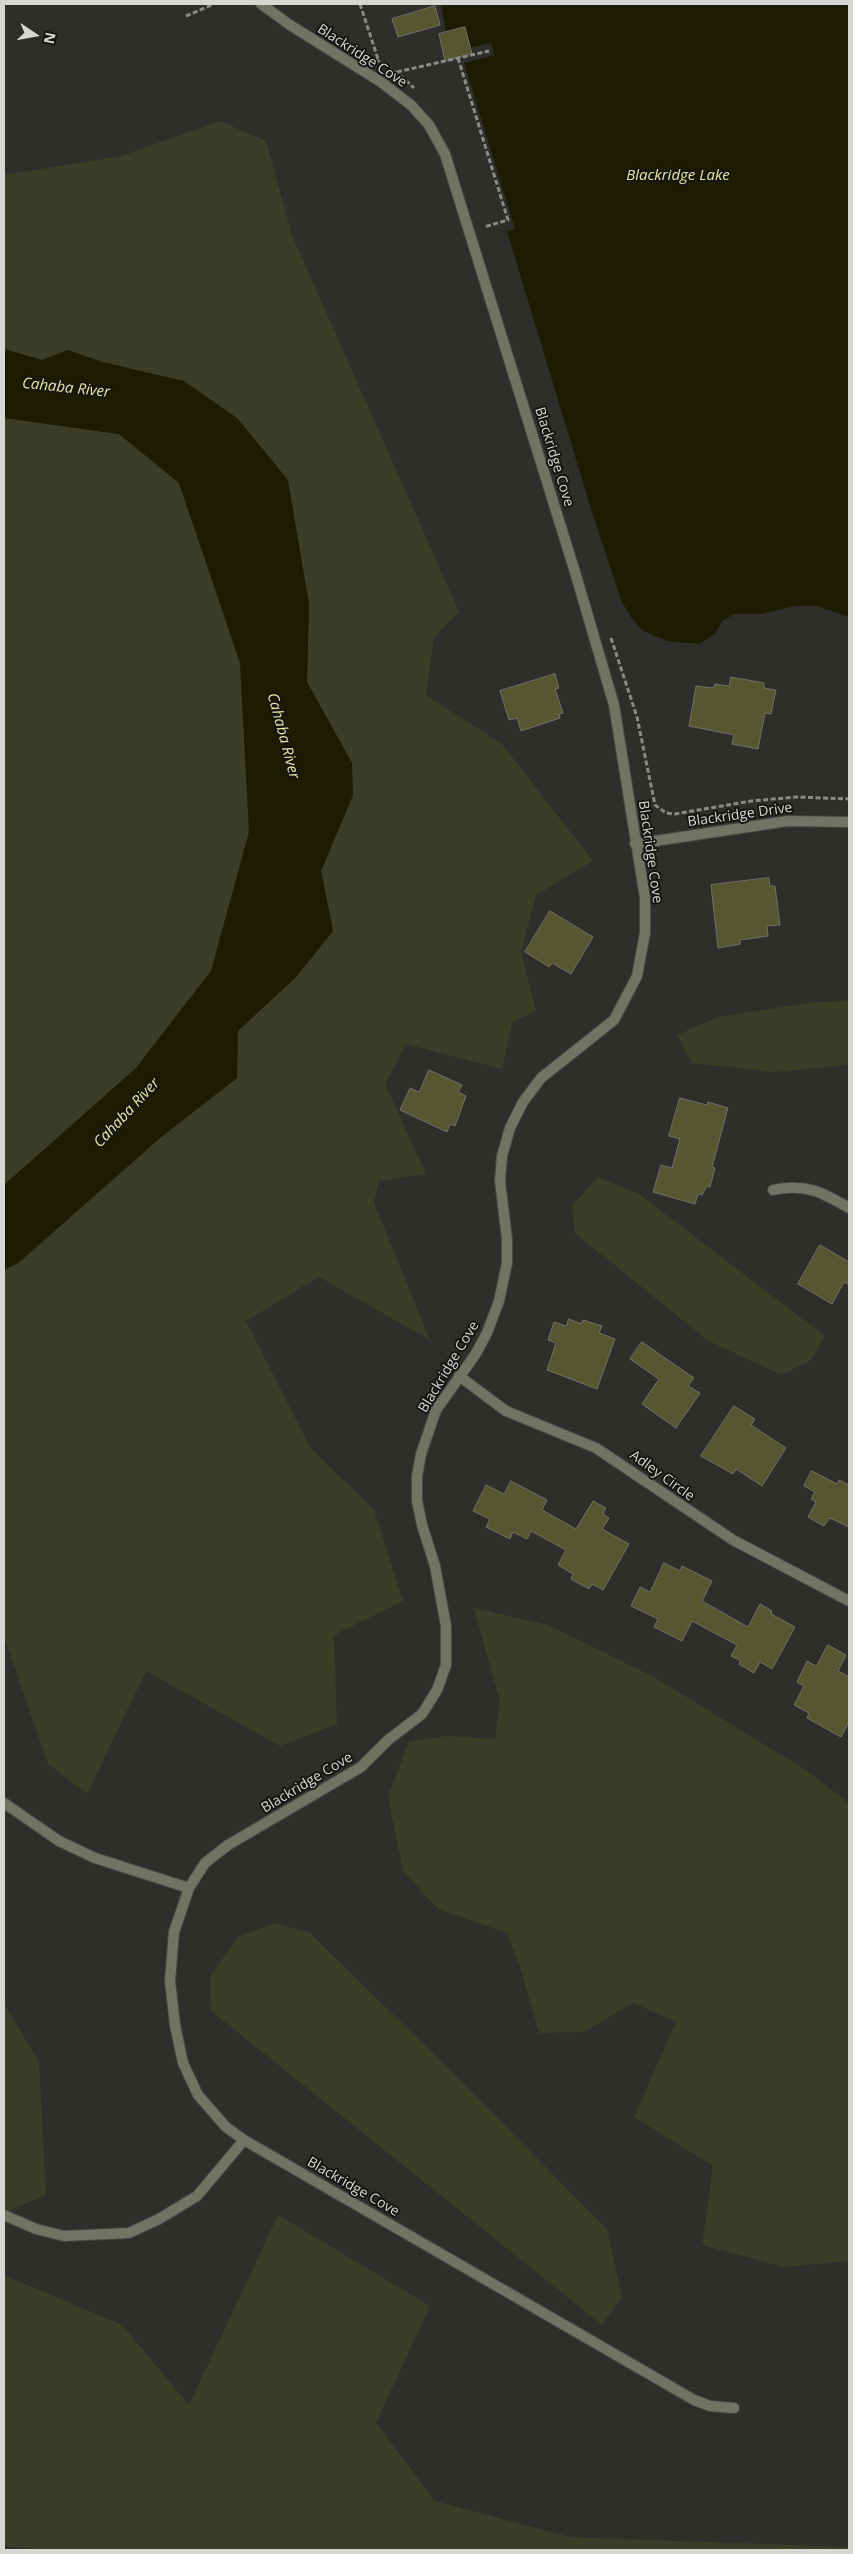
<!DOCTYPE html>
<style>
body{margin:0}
#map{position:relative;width:853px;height:2554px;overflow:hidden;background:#2e2e2a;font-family:"Open Sans",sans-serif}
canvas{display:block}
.frame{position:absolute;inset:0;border:5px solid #d6d6d3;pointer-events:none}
.north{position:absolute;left:10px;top:10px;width:50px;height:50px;-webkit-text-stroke:4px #161614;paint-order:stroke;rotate:102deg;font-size:14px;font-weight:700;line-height:20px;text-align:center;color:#d6d6d3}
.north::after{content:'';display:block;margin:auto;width:18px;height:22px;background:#d6d6d3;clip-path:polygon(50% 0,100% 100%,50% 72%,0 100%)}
</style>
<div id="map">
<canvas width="853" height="2554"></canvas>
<div class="frame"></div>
<div class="north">N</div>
</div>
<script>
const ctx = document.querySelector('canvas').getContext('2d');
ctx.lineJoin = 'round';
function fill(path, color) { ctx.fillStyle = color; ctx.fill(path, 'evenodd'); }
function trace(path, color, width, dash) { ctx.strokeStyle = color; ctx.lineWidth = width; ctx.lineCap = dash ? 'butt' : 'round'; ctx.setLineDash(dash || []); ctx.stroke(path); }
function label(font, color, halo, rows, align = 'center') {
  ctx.font = font + ' "Open Sans",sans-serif'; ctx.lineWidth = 4; ctx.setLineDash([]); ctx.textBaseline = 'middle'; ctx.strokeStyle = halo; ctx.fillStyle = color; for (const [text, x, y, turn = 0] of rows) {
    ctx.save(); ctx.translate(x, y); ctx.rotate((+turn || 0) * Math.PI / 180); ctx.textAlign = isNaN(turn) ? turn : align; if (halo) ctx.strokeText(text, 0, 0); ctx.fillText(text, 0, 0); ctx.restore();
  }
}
const green = new Path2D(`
 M220,121L266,141L292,235L459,612L434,637L426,695L502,744L593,861L536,895L521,952L536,1010L512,1023L502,1069L406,1044L385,1084L426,1174L379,1181L374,1203L430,1340L319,1277L246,1321L310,1447L374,1510L403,1601L334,1635L337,1724L280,1746L146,1671L87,1794L48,1764L4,1637V1270L19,1263L160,1138L237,1078L238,1031L296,977L333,931L321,871L353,795L352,763L307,682L309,604L183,381L102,362L68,350L42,360L4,349V175L121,156Z
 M4,418L119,434L179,483L241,663L249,832L211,971L136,1068L4,1185Z
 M849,1001V1065L775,1072L692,1063L677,1035L718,1017L814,1002Z
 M598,1177L639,1194L825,1336L811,1360L781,1375L707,1340L575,1233L572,1206Z
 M474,1608L548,1625L652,1676L803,1768L849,1803V2261L784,2267L702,2245L713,2166L634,2117L676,2022L633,2003L584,2032L539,2033L520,1967L507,1933L438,1909L403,1871L388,1797L409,1741L447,1736L495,1739L500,1702Z
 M276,1923L310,1933L446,2066L607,2229L622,2297L602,2325L211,2011L210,1976L239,1936Z
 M4,2003L39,2062L46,2195L4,2213Z
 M278,2215L430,2306L376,2423L435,2501L570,2537L849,2547V2550H47L4,2546V2275L122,2325L189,2405Z`);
const water = new Path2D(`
 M441,4H849V617L817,606H794L761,614H734L722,621L715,634L699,644L667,641L642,630L630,616L621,600L591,509L507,231L515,229L464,63L494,55L491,43L470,48L465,27L446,32Z
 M4,349L42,360L68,350L102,362L184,381L237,418L288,480L309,604L307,682L352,763L353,795L321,871L333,931L296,977L238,1031L237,1078L160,1138L18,1263L4,1270V1185L136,1068L211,971L249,832L240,663L179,483L119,434L4,418Z`);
const building = new Path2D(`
 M435,6L440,25L398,37L392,19Z
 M465,27L472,54L445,61L439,34Z
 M555,674L559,688L555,689L563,713L559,714L560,718L521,731L517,718L509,720L500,691Z
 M731,677L764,683V688L776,690L771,714L765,713L758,749L732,744L734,735L689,726L696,686L713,688L715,684L729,686Z
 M769,878L770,886H775L780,925L767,926L768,936L740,940V944L718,948L711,885Z
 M550,911L593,937L571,974L552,963L549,967L525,952Z
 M429,1070L462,1085L458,1092L466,1096L455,1126L450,1124L447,1132L400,1110L410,1088L419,1092Z
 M680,1098L707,1105L708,1102L728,1108L712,1167L715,1168L710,1187L707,1186L702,1195L698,1194L695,1204L653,1192L661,1165L672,1168L680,1139L669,1136Z
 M820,1245L849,1262V1285L844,1282L832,1304L798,1284Z
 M569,1319L581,1324L583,1320L602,1326L599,1333L615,1339L597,1389L547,1370L556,1343L548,1340L554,1322L566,1326Z
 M642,1342L694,1378L688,1386L700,1393L676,1428L642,1404L659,1379L630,1359Z
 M734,1406L755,1419L751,1425L786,1448L762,1486L736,1469L733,1474L701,1456Z
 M812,1471L837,1484L839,1480L849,1485V1527L830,1518L824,1526L808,1517L816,1502L811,1499L815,1492L804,1486Z
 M511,1481L547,1500L542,1510L576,1529L593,1501L606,1508L603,1514L609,1518L602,1529L629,1544L603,1590L592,1584L589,1589L571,1579L573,1574L558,1565L566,1550L531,1531L527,1539L513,1532L510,1539L486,1527L490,1519L473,1511L486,1485L504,1494Z
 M664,1563L680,1571L682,1566L712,1581L702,1601L748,1627L760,1604L772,1611L771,1614L795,1627L772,1669L760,1662L754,1673L739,1664L741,1661L731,1656L737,1645L692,1621L682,1641L654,1627L658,1619L631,1606L640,1587L650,1592Z
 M828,1645L846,1655L838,1671L849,1677V1722L841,1737L807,1718L809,1713L794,1705L804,1686L797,1682L807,1661L816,1666Z`);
const path = new Path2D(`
 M360,4L379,62
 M186,16L214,4
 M458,58L508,220L484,227
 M375,59L401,76L414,88
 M397,72L489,51
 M611,638L637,717L655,805L666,813L675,814L751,801L797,797L849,799`);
const street = new Path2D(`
 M261,4L290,25L381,82L411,105L429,125L445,154L575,572L614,705L645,898V933L637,976L614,1020L541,1078L523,1102L510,1128L502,1156L500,1181L507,1239V1263L499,1301L487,1333L475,1355L436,1410L421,1454L417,1476V1501L422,1525L435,1566L446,1626V1665L437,1690L422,1714L388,1740L361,1767L228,1845L205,1863L189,1888L174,1932L170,1981L175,2025L183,2063L198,2095L226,2127L244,2140L694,2400L710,2406L734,2408
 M635,844L788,821L849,822
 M773,1190C805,1183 822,1192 849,1208
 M459,1376L506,1411L596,1448L733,1540L849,1601
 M4,1803L59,1841L95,1858L189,1888
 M4,2215L36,2229L64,2236L129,2233L159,2219L197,2196L244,2140`);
const streetNames = [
 ["Blackridge Cove",362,56,33],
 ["Blackridge Cove",554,457,73],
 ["Blackridge Drive",740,815,-8],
 ["Blackridge Cove",650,852,82],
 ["Blackridge Cove",449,1367,-59],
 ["Adley Circle",662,1476,36],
 ["Blackridge Cove",307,1783,-31],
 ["Blackridge Cove",353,2187,30]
];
const waterNames = [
 ["Blackridge Lake",678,176],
 ["Cahaba River",66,388,6],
 ["Cahaba River",283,736,75],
 ["Cahaba River",127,1113,-47]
];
fill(green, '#3c3d26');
fill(water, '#1c1c01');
fill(building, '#565731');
trace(building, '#70716c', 1);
trace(street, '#494945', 12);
trace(path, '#8a8a86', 3, [5, 2.5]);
trace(street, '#727362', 10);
label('14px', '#d6d6d3', '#161614', streetNames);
label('italic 15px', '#e4e6a3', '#161614', waterNames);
</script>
